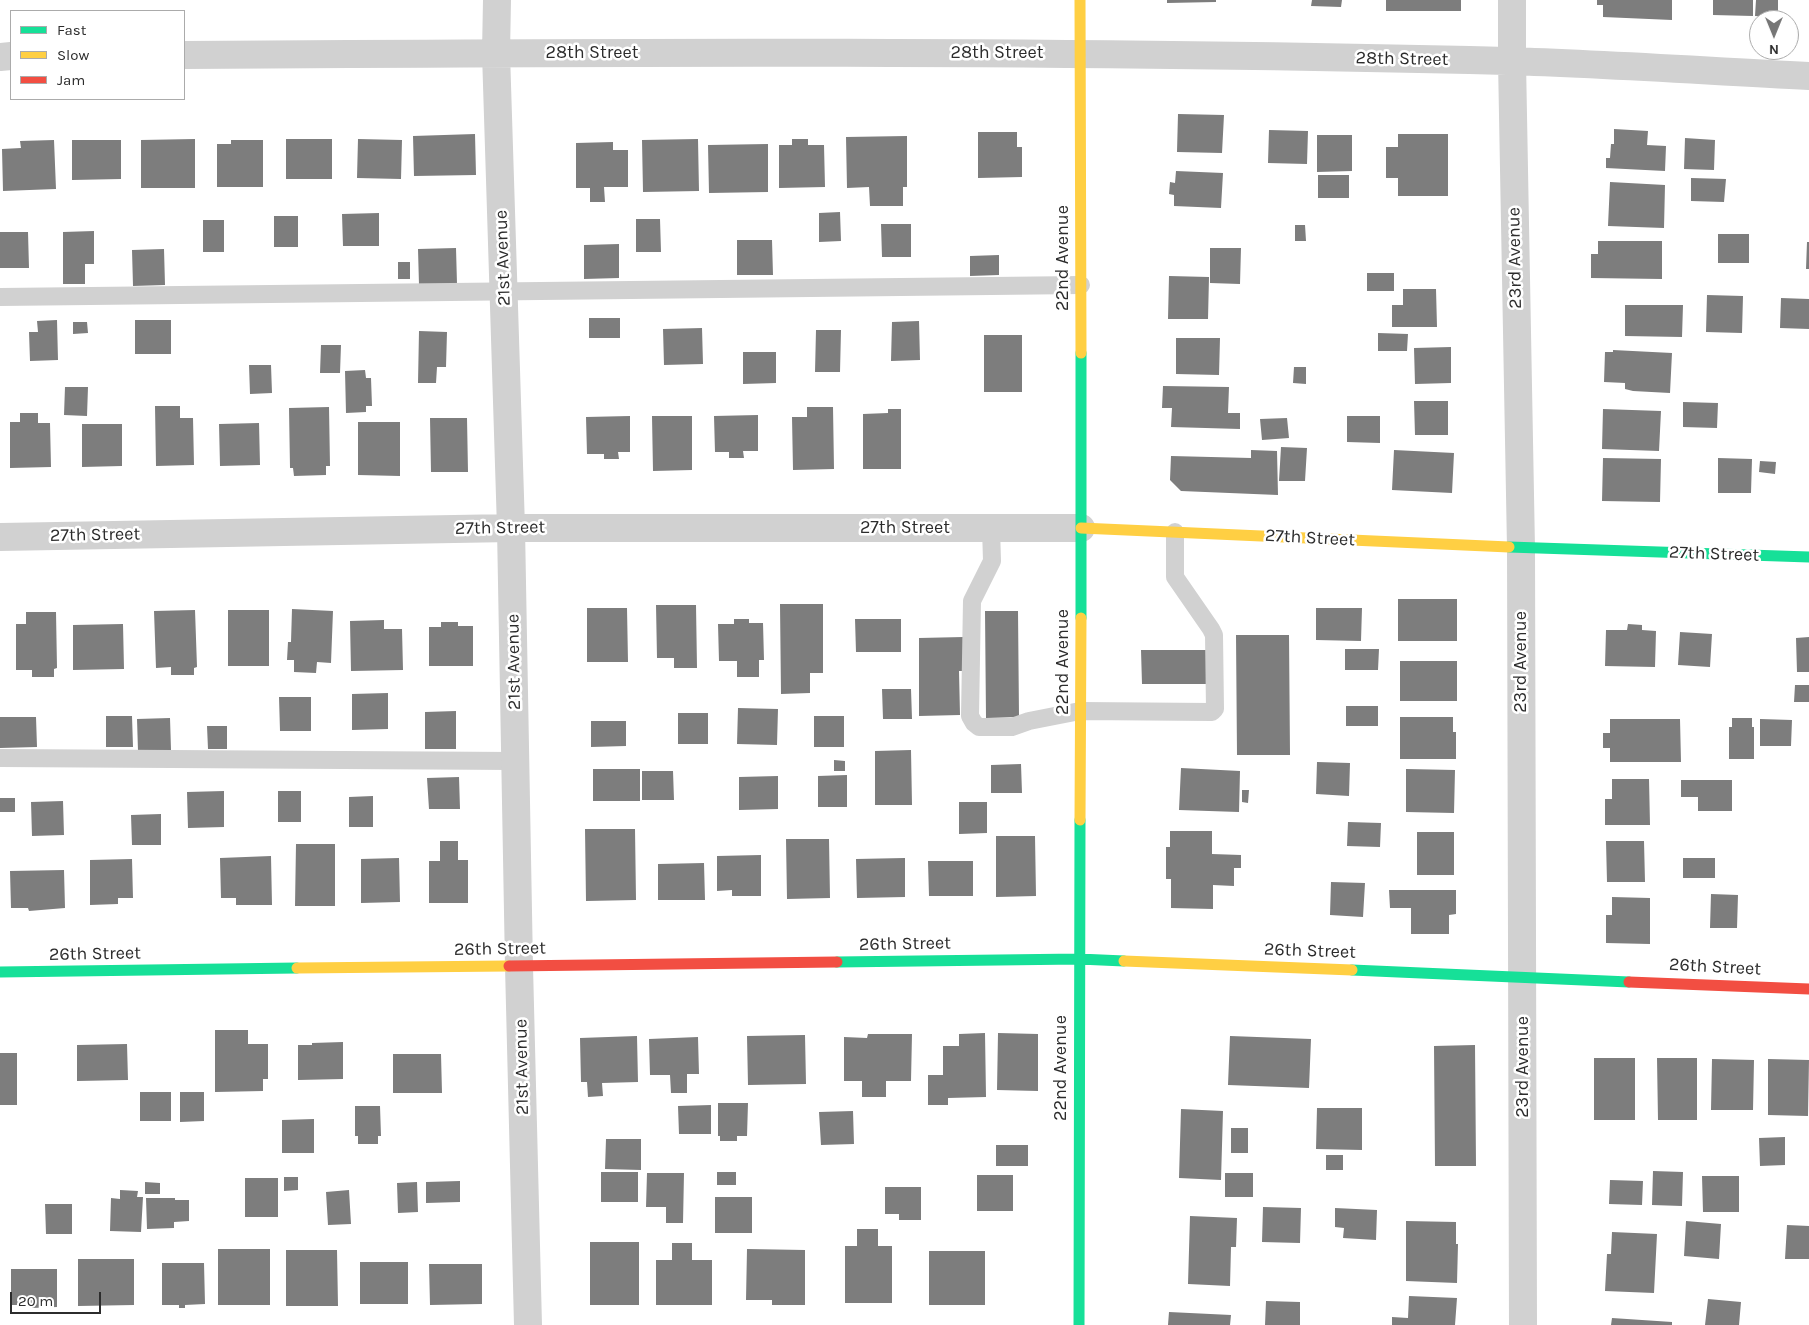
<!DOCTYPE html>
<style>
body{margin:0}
#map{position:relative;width:1809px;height:1325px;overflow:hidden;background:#fff;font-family:Karla,sans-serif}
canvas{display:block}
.legend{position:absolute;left:10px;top:10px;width:175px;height:90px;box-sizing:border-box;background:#fff;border:1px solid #ababab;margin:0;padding:6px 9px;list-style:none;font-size:15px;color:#2c2c2c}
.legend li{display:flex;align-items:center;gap:10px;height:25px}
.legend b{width:25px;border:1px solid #ababab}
.north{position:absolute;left:1749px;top:10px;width:50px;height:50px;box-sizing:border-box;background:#fff;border:1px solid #ababab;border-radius:50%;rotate:180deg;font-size:14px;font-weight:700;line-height:20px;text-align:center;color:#2c2c2c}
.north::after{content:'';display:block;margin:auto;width:18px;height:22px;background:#767676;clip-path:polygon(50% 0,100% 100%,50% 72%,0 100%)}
.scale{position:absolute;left:10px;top:1292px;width:91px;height:22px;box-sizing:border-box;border:2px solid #2c2c2c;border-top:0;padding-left:6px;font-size:15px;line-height:18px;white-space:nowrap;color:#2c2c2c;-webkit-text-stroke:4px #fff;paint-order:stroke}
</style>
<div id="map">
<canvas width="1809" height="1325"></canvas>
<ul class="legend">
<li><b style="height:6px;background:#16e098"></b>Fast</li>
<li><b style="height:6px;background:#ffcf43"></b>Slow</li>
<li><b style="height:6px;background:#f24e42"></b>Jam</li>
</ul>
<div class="north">N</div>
<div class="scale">20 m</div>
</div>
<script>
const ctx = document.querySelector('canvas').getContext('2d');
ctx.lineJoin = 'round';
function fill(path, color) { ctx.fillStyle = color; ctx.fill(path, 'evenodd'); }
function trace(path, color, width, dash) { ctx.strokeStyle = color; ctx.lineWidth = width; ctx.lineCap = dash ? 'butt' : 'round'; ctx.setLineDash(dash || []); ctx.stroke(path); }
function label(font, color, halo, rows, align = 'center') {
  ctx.font = font + ' Karla,sans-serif'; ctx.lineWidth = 5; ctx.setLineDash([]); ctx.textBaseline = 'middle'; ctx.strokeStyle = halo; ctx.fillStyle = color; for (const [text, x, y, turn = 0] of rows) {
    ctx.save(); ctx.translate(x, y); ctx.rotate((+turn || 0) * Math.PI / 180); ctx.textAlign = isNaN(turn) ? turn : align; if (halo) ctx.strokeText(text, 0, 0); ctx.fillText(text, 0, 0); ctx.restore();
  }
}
const building = new Path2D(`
 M1167,0H1216V2L1167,3Z
 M1312,0H1342L1341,7L1311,6Z
 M1386,0H1461V11H1386Z
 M1597,0H1672V20L1603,17V5H1597Z
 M1713,0H1753V16L1713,15Z
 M1756,0H1778V17L1755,16Z
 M1178,114L1224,115L1222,153L1177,152Z
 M1614,129L1648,131L1647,145L1666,146L1665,171L1606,168V158H1610L1611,144H1614Z
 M1269,130L1308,131L1307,164L1268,163Z
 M978,132H1017V147H1022V177L978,178Z
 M475,134L476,175L414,176L413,136Z
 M1398,134H1448V196H1398V178H1386V147H1398Z
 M1317,135H1352V171L1317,172Z
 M907,136V187H903V206H870L869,187L847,188L846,137Z
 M1685,138L1715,140L1714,170L1684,169Z
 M195,139V188H141V140Z
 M286,139H332V179H286Z
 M358,139L402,140L401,179L357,178Z
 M698,139L699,191L643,192L642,140Z
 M792,139H808V145H824L825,187L779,188V145H792Z
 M54,140L56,189L3,191L2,149L21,148L20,141Z
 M72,140H121V179L72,180Z
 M231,140H263V187H217V144H231Z
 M613,142V150H628V187H604L605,202H590V188H576V143Z
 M768,144V192L709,193L708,145Z
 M1176,171L1223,173L1221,208L1174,206V195L1169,194L1170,182L1175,183Z
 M1318,175H1349V198H1318Z
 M1691,178L1726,179L1724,202L1691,201Z
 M1610,182L1665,185L1664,228L1608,226Z
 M840,212L841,241L819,242V213Z
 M379,213V246H343L342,214Z
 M274,216H298V247H274Z
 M636,219H660L661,252H636Z
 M203,220H224V252H203Z
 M881,224H911V257H882Z
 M1295,225H1305L1306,241H1295Z
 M94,231V264H85V284H63V232Z
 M0,232H28L29,268H0Z
 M1718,234H1749V263H1718Z
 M737,240H772L773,275H737Z
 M1598,241H1662V279L1591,278V254H1598Z
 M1807,242H1809V269H1806Z
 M619,244V278L584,279V245Z
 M456,248L457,284L419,285L418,249Z
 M1210,248H1241L1240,284L1210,283Z
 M164,249L165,285L133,286L132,250Z
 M999,255V275L970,276V256Z
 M398,262H410V279H398Z
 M1367,273H1394V291H1367Z
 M1169,276L1209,277L1208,319H1168Z
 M1403,289H1436L1437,327H1392V305H1403Z
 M1707,295L1743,296L1742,333L1706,332Z
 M1781,298L1809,299V329L1780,328Z
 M1625,305H1683L1682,337L1625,336Z
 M589,318H620V338H589Z
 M57,320L58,360L30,361L29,332H38L37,321Z
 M135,320H171V354H135Z
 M919,321L920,360L891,361L892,322Z
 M73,322H87L88,333L73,334Z
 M702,328L703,364L664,365L663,329Z
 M816,330H841L840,372H815Z
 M419,331L447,332L446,367H437L436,383H418Z
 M1378,333L1408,334L1407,351H1378Z
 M984,335H1022V392H984Z
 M1176,338H1220L1219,375L1176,374Z
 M321,345H341L340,373H320Z
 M1451,347V383L1415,384L1414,348Z
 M1613,350L1672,353L1670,393L1633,391L1625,389V383L1604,382L1605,352H1613Z
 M743,352H776V383L743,384Z
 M249,365H271L272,393L250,394Z
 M1294,367H1306V384L1293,383Z
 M365,370L366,378H371L372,406H366V412L346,413L345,371Z
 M1163,386L1229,387L1228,413H1240V429L1171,427L1172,408H1162Z
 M65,387H88L87,416L64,415Z
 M1414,401H1448V435H1415Z
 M1683,402L1718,403L1717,428L1683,427Z
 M155,406H180V418H193L194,465L156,466Z
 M329,407L330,466H326V475L294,476L293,468H290L289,408Z
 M807,407H833L834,469L793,470L792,417H807Z
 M888,409H901V469H863V414L888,413Z
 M1603,409L1661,411L1659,451L1602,449Z
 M20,413H38V423H50L51,467L10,468V422H20Z
 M758,415V451H743L744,458H729V452H715L714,416Z
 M630,416V452H618L619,459H604V454H587L586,417Z
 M652,416H692V470L653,471Z
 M1347,416H1380V443L1347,442Z
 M430,418H467L468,472H431Z
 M1287,418L1289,438L1262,440L1260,419Z
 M358,422H400V476L358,475Z
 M259,423L260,465L220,466L219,424Z
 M82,424H122V466L82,467Z
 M1281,447L1307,448L1305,481H1279Z
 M1251,450L1277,451L1278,495L1181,491L1170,480L1171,456L1251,458Z
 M1394,450L1454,453L1452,493L1392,490Z
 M1603,458L1661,459L1660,502L1602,501Z
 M1718,458L1752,459L1751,493H1718Z
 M1760,461L1776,462L1775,474L1759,472Z
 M1398,599H1457V641H1398Z
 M780,604H823V673H810V693L781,694Z
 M656,605H696L697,668H674V658H657Z
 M587,608H627L628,662H587Z
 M1316,608H1362L1361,641L1316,640Z
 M292,609L333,611L331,663L317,662L316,673L294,672V660H287L288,642H291Z
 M195,610L197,667L194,668V675H171V667L156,668L154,611Z
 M228,610H269V666H228Z
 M985,611H1018L1019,717L986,718Z
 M26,612H56L57,668L54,669V677H32V670H16V624H26Z
 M734,619H749V623H763L764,660H759V677H737V661H719L718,624H734Z
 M855,619H901V652H856Z
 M384,620V629H402L403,670L351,671L350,621Z
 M441,622H458V626H473V666H429V627H441Z
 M123,624L124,669L73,670V625Z
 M1628,624L1642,625V630L1656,631L1655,667L1605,666L1606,630H1627Z
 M1680,632L1712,634L1710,667L1678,665Z
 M1236,635H1289L1290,755H1237Z
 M964,637L965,671H959L960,715L919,716V638Z
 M1809,637V672H1797L1796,638Z
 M1345,649H1379L1378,670H1345Z
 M1141,650H1208V684H1142Z
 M1400,661H1457V701H1400Z
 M1795,685H1809V702H1794Z
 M882,689H911L912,719H883Z
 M388,693V729L352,730V694Z
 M279,697H311V731H280Z
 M1346,706H1378V726H1346Z
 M738,708L778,709L777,745L737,744Z
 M456,711V749H425V712Z
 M678,713H708V744H678Z
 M106,716H132L133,747H106Z
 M814,716H844V747H814Z
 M0,717H36L37,747L0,748Z
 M1400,717H1453V732H1456V759H1400Z
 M170,718L171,750L138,751L137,719Z
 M1732,718H1752V727H1754V759H1729V727H1732Z
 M1610,719H1680L1681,762H1610V748H1603V733H1610Z
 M1760,719L1792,720L1791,746H1760Z
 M591,721H626V746L591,747Z
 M207,726H227V749H208Z
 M911,750L912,805H875V751Z
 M834,760L845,761V771H834Z
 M1317,762L1350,763L1349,796L1316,794Z
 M1021,764L1022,793H991V765Z
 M1181,768L1240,771L1239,812L1179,810Z
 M593,769H640V801H593Z
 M1406,769L1455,770L1454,813L1406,812Z
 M642,771H673L674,800H642Z
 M847,775V807H818V776Z
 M778,776V809L739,810V777Z
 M459,777L460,809H429L427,778Z
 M1612,779H1649L1650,825H1605V799H1612Z
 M1681,780H1732V811H1698V797H1681Z
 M1242,790H1249L1248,803L1242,802Z
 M224,791V827L188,828L187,792Z
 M278,791H301V822H278Z
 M373,796V827H349V797Z
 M0,798H15V812H0Z
 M63,801L64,835L32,836L31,802Z
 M959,802H987V833L959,834Z
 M161,814V845H132L131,815Z
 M1348,822L1381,823L1380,847L1347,846Z
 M585,829H635L636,900L586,901Z
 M1170,831H1212V854L1241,855V868H1234V886L1213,885V909L1171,908V879H1166V847H1170Z
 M1417,832H1454V875H1417Z
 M996,836H1035L1036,896L996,897Z
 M786,839H829L830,898L787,899Z
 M440,841H458V860H468V903H429V861H440Z
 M1606,841H1644L1645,882H1607Z
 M296,844H335V906H295Z
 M761,855V896H732V890L717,891V856Z
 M271,856L272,905H236V898H221L220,858Z
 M399,858L400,902L361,903V859Z
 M905,858V897L857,898L856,859Z
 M1683,858H1715V878H1683Z
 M132,859L133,898H118V904L90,905V860Z
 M928,861H973V896H929Z
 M704,863L705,900H658V864Z
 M64,870L65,908L29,911L28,908H11L10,871Z
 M1331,882L1365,883L1363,917L1330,915Z
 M1389,890H1456V914L1449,915V934H1411V908H1390Z
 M1711,894L1738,895L1737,928H1710Z
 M1612,897L1650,898V944L1606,943V915H1612Z
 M215,1030H248V1044H268V1079H263V1091L215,1092Z
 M985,1033L986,1097L948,1098V1105H928V1075H943V1046H959V1034Z
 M998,1033L1038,1034V1091L997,1090Z
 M868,1034H912L911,1081H886V1097H862V1081H844V1037L867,1038Z
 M805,1035L806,1084L748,1085L747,1036Z
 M637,1036L638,1082L602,1083L603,1096L588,1097L587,1082H581L580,1038Z
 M1230,1036L1311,1039L1309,1088L1228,1085Z
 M698,1037L699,1074H687V1093H671L670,1075H650L649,1039Z
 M343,1042V1079L298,1080V1045H312V1043Z
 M127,1044L128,1080L77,1081V1045Z
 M1475,1045L1476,1166H1435L1434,1046Z
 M0,1053H17V1105H0Z
 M393,1054H441L442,1093H393Z
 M1594,1058H1635V1120H1594Z
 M1657,1058H1697V1120H1658Z
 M1712,1059L1754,1060L1753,1110H1711Z
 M1768,1059L1809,1060L1808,1116L1768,1115Z
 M140,1092H171V1121H140Z
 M180,1092H204V1121L180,1122Z
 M718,1103H748L747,1136H737V1141H720V1136H718Z
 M711,1105V1134H679L678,1106Z
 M355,1106H380L381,1136H378V1144H358V1136H355Z
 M1317,1108H1362V1150L1316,1149Z
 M1181,1109L1223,1111L1221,1180L1179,1178Z
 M853,1111L854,1144L821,1145L819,1112Z
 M314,1119V1153H282V1120Z
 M1231,1128H1248V1153H1231Z
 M1785,1137V1165L1760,1166L1759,1138Z
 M606,1139H641V1170L605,1169Z
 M996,1145H1028V1166H996Z
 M1326,1155H1343V1170H1326Z
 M1653,1171L1683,1172L1682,1206L1652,1205Z
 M601,1172H638V1202H601Z
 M717,1172H736V1185H717Z
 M647,1173H684L683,1223H666V1207H646Z
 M1225,1173H1253V1197H1225Z
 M977,1175H1013V1211H977Z
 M1702,1176H1739V1212H1703Z
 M284,1177H298V1190L284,1191Z
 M245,1178H278V1217H245Z
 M1610,1180L1643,1181L1642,1205L1609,1204Z
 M460,1181V1202L426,1203V1182Z
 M145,1182L160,1183V1194H145Z
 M417,1182L418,1212L398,1213L397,1183Z
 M885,1187H921V1220H899V1214H885Z
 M120,1190L138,1191L137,1197H143L141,1232L110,1231L111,1198L120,1199Z
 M349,1190L351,1224L328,1225L326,1192Z
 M715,1197H752V1233H715Z
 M146,1198H175V1200H189V1221L174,1222V1228L147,1229Z
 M45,1204H72V1234H46Z
 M1263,1207L1301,1208L1300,1243L1262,1242Z
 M1335,1208L1377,1210L1376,1240L1343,1238L1344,1228L1335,1227Z
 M1190,1216L1237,1218L1236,1247H1231L1230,1286L1188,1284Z
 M1406,1221L1456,1222V1244H1458L1457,1283L1406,1281Z
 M1686,1221L1721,1224L1719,1259L1684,1256Z
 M1787,1225L1809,1226V1259H1785Z
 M857,1229H878V1246H892V1303H845V1246H857Z
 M1612,1232L1657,1234L1654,1293L1605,1291L1607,1254H1611Z
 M590,1242H639V1305H590Z
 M672,1243H692V1260H712V1305H656V1260H672Z
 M218,1249H270V1305H218Z
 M747,1249L805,1250V1305H772V1300H746Z
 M286,1250H337L338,1306H286Z
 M929,1251H985V1305H929Z
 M78,1259H134V1305L78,1306Z
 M360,1262H408V1304H360Z
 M162,1263H204L205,1304L185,1305V1308H179V1305H162Z
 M429,1264H482V1304L430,1305Z
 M11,1269H57V1307L32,1308V1305H11Z
 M1409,1296L1457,1298L1455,1325H1392V1317L1408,1318Z
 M1708,1299L1741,1302L1739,1325H1705Z
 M1266,1301L1300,1302V1325H1265Z
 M1169,1312L1231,1315L1230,1325H1168Z
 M1612,1318L1672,1322V1325H1611Z`);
const lane = new Path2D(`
 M0,297L1081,285
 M991,528L992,561L972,601L970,716L974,723L979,727H1012L1029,721L1080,711L1212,712L1215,709L1214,635L1211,629L1175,577V532
 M0,758L515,761`);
const street = new Path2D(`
 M497,0L496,53L511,528L519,966L528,1325
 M1512,0V61L1521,548L1523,1325
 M184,55C625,52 1066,50 1507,61C1608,64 1708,71 1809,76
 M0,57L11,56
 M0,537L511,528H1081`);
const fast = new Path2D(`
 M1509,547L1809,557
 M1081,618V353
 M837,962L1079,959L1124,961
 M1352,970L1629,982
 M0,972L297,968
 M1079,1325L1080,820`);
const slow = new Path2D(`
 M1080,0L1081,353
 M1081,528L1509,547
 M1080,820L1081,618
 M1124,961L1352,970
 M297,968L509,966`);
const jam = new Path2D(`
 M509,966L837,962
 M1629,982L1809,989`);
const streetNames = [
 ["28th Street",592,53],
 ["28th Street",997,53],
 ["28th Street",1402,59,1],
 ["21st Avenue",503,258,-92],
 ["22nd Avenue",1063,258,-90],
 ["23rd Avenue",1515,258,-91],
 ["27th Street",500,528,-1],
 ["27th Street",905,528],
 ["27th Street",95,535,-1],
 ["27th Street",1310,538,3],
 ["27th Street",1714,554,2],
 ["21st Avenue",514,662,-91],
 ["22nd Avenue",1063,662,-90],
 ["23rd Avenue",1521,662,-90],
 ["26th Street",905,944,-1],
 ["26th Street",500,949,-1],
 ["26th Street",1310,951,2],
 ["26th Street",95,954,-1],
 ["26th Street",1715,967,3],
 ["21st Avenue",522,1067,-91],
 ["23rd Avenue",1523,1067,-90],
 ["22nd Avenue",1061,1068,-90]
];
fill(building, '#7d7d7d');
trace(lane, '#d1d1d1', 18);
trace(street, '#d1d1d1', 28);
trace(fast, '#16e098', 11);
trace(slow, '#ffcf43', 11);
trace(jam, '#f24e42', 11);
label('18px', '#2c2c2c', '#fff', streetNames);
</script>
